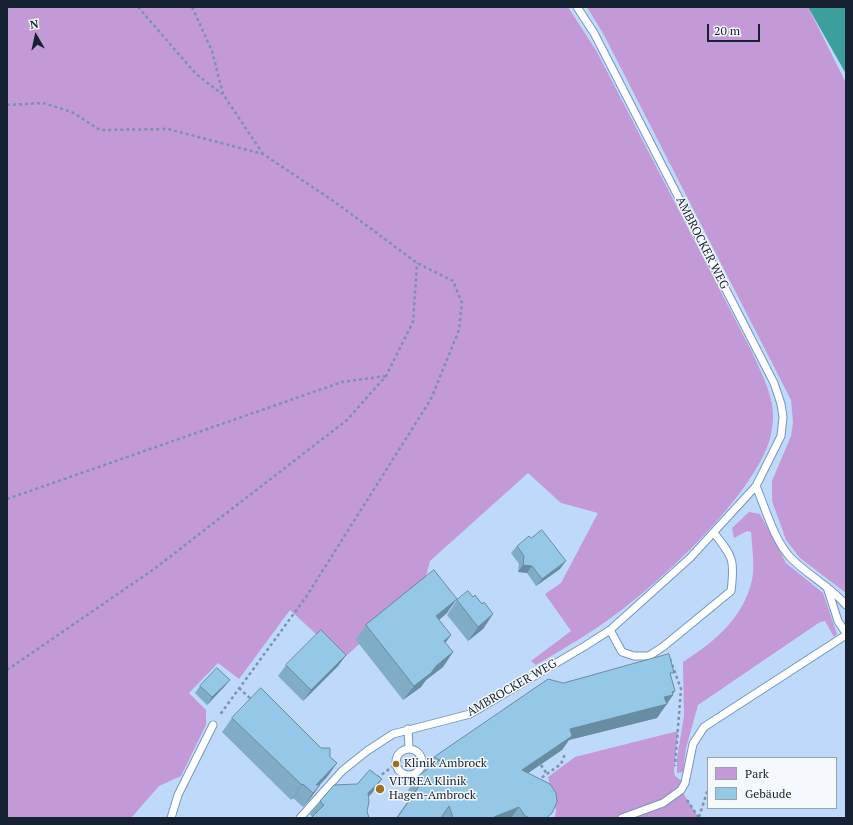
<!DOCTYPE html>
<meta charset="utf-8">
<style>
body{margin:0}
#map{position:relative;width:853px;height:825px;overflow:hidden;background:#bfd9fb;font-family:"PT Serif",serif}
canvas{display:block}
.frame{position:absolute;inset:0;border:8px solid #162232;pointer-events:none}
.legend{position:absolute;left:707px;top:757px;width:130px;height:52px;box-sizing:border-box;background:#f5f8fc;border:1px solid #9ca2ab;margin:0;padding:5px 7px;list-style:none;font-size:12px;color:#162232}
.legend li{display:flex;align-items:center;gap:8px;height:20px}
.legend b{width:20px;border:1px solid #9ca2ab}
.north{position:absolute;left:16px;top:16px;width:40px;height:40px;-webkit-text-stroke:3px #f5f8fc;paint-order:stroke;rotate:351deg;font-size:11px;font-weight:700;line-height:16px;text-align:center;color:#162232}
.north::after{content:'';display:block;margin:auto;width:14px;height:18px;background:#162232;clip-path:polygon(50% 0,100% 100%,50% 72%,0 100%)}
.scale{position:absolute;left:707px;top:24px;width:53px;height:18px;box-sizing:border-box;border:2px solid #162232;border-top:0;padding-left:5px;font-size:12px;line-height:14px;white-space:nowrap;color:#162232;-webkit-text-stroke:3px #f5f8fc;paint-order:stroke}
</style>
<div id="map">
<canvas width="853" height="825"></canvas>
<div class="frame"></div>
<ul class="legend">
<li><b style="height:11px;background:#c399d7"></b>Park</li>
<li><b style="height:11px;background:#95c8e6"></b>Gebäude</li>
</ul>
<div class="north">N</div>
<div class="scale">20 m</div>
</div>
<script>
const ctx = document.querySelector('canvas').getContext('2d');
ctx.lineJoin = 'round';
function fill(path, color) { ctx.fillStyle = color; ctx.fill(path, 'evenodd'); }
function trace(path, color, width, dash) { ctx.strokeStyle = color; ctx.lineWidth = width; ctx.lineCap = dash ? 'butt' : 'round'; ctx.setLineDash(dash || []); ctx.stroke(path); }
function label(font, color, halo, rows, align = 'center') {
  ctx.font = font + ' "PT Serif",serif'; ctx.lineWidth = 3; ctx.setLineDash([]); ctx.textBaseline = 'middle'; ctx.strokeStyle = halo; ctx.fillStyle = color; for (const [text, x, y, turn = 0] of rows) {
    ctx.save(); ctx.translate(x, y); ctx.rotate((+turn || 0) * Math.PI / 180); ctx.textAlign = isNaN(turn) ? turn : align; if (halo) ctx.strokeText(text, 0, 0); ctx.fillText(text, 0, 0); ctx.restore();
  }
}
const green = new Path2D(`
 M7,7H568L597,52L753,354C762,375 775,398 773,421C772,430 770,442 766,450C740,509 652,591 598,627C577,641 556,653 536,665L531,661L571,631L545,594L561,583L598,513L561,503L528,473L430,561L424,584L343,659L290,610L239,679L218,663L189,693L206,710V725L181,776L159,786L131,818H7Z
 M587,7H808L846,83V593L800,558L786,540L772,501V481L791,436L793,422L791,400L604,35Z
 M749,512L760,514L786,563L823,593L837,634L834,637L825,621L820,622L698,705L686,748L683,772L677,773V758L684,716L683,662C716,641 747,615 753,574C754,561 752,545 751,532L747,531L734,538L732,528Z
 M678,731L674,771L675,776L685,783L681,790L699,818H555L556,810L548,777L575,757Z`);
const water = new Path2D(`
 M808,7H846V74Z`);
const path = new Path2D(`
 M138,7L196,74L222,94
 M192,7L212,51L223,94L263,154
 M7,105L43,103L72,112L100,130L168,129L263,154L335,202L417,263L453,281L462,303L459,330L431,399L306,597L219,716
 M7,499L342,382L386,376
 M670,659L681,689L675,766
 M7,670L154,569L347,420L386,376L413,322L417,263
 M239,688L252,700
 M422,765L429,767
 M541,765L547,774
 M377,778L396,764
 M537,781L561,764L565,754
 M687,800L699,818
 M699,817L708,789`);
const service = new Path2D(`
 M756,486C765,507 774,540 790,557C807,575 830,586 846,605
 M827,587L838,621L846,633
 M610,630L622,652L634,656H649L664,646L731,591C735,560 733,557 714,533
 M408,729L409,748
 M396 762a13 13 0 1 1 26 0a13 13 0 1 1-26 0Z
 M171,818L178,795L213,725
 M300,818L342,771L367,751L393,734L470,714L585,646L610,630L690,558L756,486L781,436L783,417L781,404L774,383L594,33L577,7
 M622,818L663,803L681,790L685,783L693,744L704,727L846,635`);
const wall = new Path2D(`
 M517,546L560,569L536,586L527,573L518,572L519,564L511,553Z
 M473,597L493,614L483,629L468,641L447,615L457,600Z
 M447,613L439,620L451,635L445,643L453,652L443,667L426,680L421,687L403,700L356,640L366,625Z
 M346,655L338,666L303,701L278,676L286,665Z
 M671,677L675,691L672,694L673,695L657,718L569,740L562,750L528,773L548,818H396L412,795L408,790L418,776L425,771H424L434,757L563,683Z
 M230,680L224,687L207,705L195,693L200,686Z
 M232,718L330,757L337,763L327,777L320,785L310,799L303,807L293,798L291,800L222,732Z
 M382,779L372,793L369,796L312,817L310,814L320,801L357,784Z`);
const shadedWall = new Path2D(`
 M566,561L560,569L536,586L542,579Z
 M523,565L532,566L527,573L518,572Z
 M457,599L447,613L426,631L436,616Z
 M493,614L483,629L468,641L478,627Z
 M451,635L441,649L444,641Z
 M453,652L443,667L426,680L421,687L403,700L414,686L436,666Z
 M346,655L338,666L303,701L311,690Z
 M230,680L224,687L207,705L212,697Z
 M675,691L672,695H673L657,718L569,740L562,750L512,784L522,770L570,729L664,697L672,692Z
 M337,763L327,777L312,792L316,785Z
 M382,779L372,793L359,807L368,793Z
 M303,784L293,798L291,800L302,785Z
 M320,785L310,799L303,807L313,793Z
 M519,807L511,818H493L494,817Z`);
const building = new Path2D(`
 M542,530L566,561L542,579L532,566L523,565L524,556L517,546L529,536L531,538Z
 M434,570L457,599L436,616L451,635L444,641L453,652L436,666L431,673L414,686L366,625Z
 M468,591L473,597L475,595L482,604L484,602L493,614L478,627L457,600Z
 M321,630L346,655L311,690L286,665Z
 M669,654L674,673H670L675,691L672,692L673,695L664,697L667,704L570,729L572,736L522,770L550,784L556,793L557,802L552,813L546,818H530L525,816L519,807L494,817V818H453L449,806L441,818H397L422,782L418,776L440,760L434,757L548,679L563,683Z
 M217,668L230,680L212,697L200,686Z
 M261,688L321,748H330V757L337,763L316,785H320L313,793L303,784L302,785L232,718Z
 M370,770L382,779L368,793L369,802L367,811L369,818H311L324,805L320,801L334,785L357,784Z`);
const markers = [
 [396,764,4,"#9f6f23"],
 [380,789,5,"#9f6f23"]
];
const streetNames = [
 ["AMBROCKER WEG",702,243,63],
 ["AMBROCKER WEG",512,688,-30]
];
const poiNames = [
 ["Klinik Ambrock",404,764],
 ["VITREA Klinik",389,782],
 ["Hagen-Ambrock",389,796]
];
fill(green, '#c399d7');
fill(water, '#3c9f9e');
trace(service, '#7796bd', 9);
trace(path, '#7d91ac', 2.5, [3, 3]);
trace(service, '#fff', 7);
fill(wall, '#80acc6');
fill(shadedWall, '#688ca1');
fill(building, '#95c8e6');
trace(building, '#688ca1', 1);
for (const [x, y, r, color] of markers) { const dot = new Path2D(); dot.arc(x, y, r, 0, 2 * Math.PI); ctx.fillStyle = color; ctx.fill(dot); trace(dot, '#f5f8fc', 1.5); }
label('12px', '#162232', '#f5f8fc', streetNames);
label('12px', '#162232', '#f5f8fc', poiNames, 'left');
</script>
